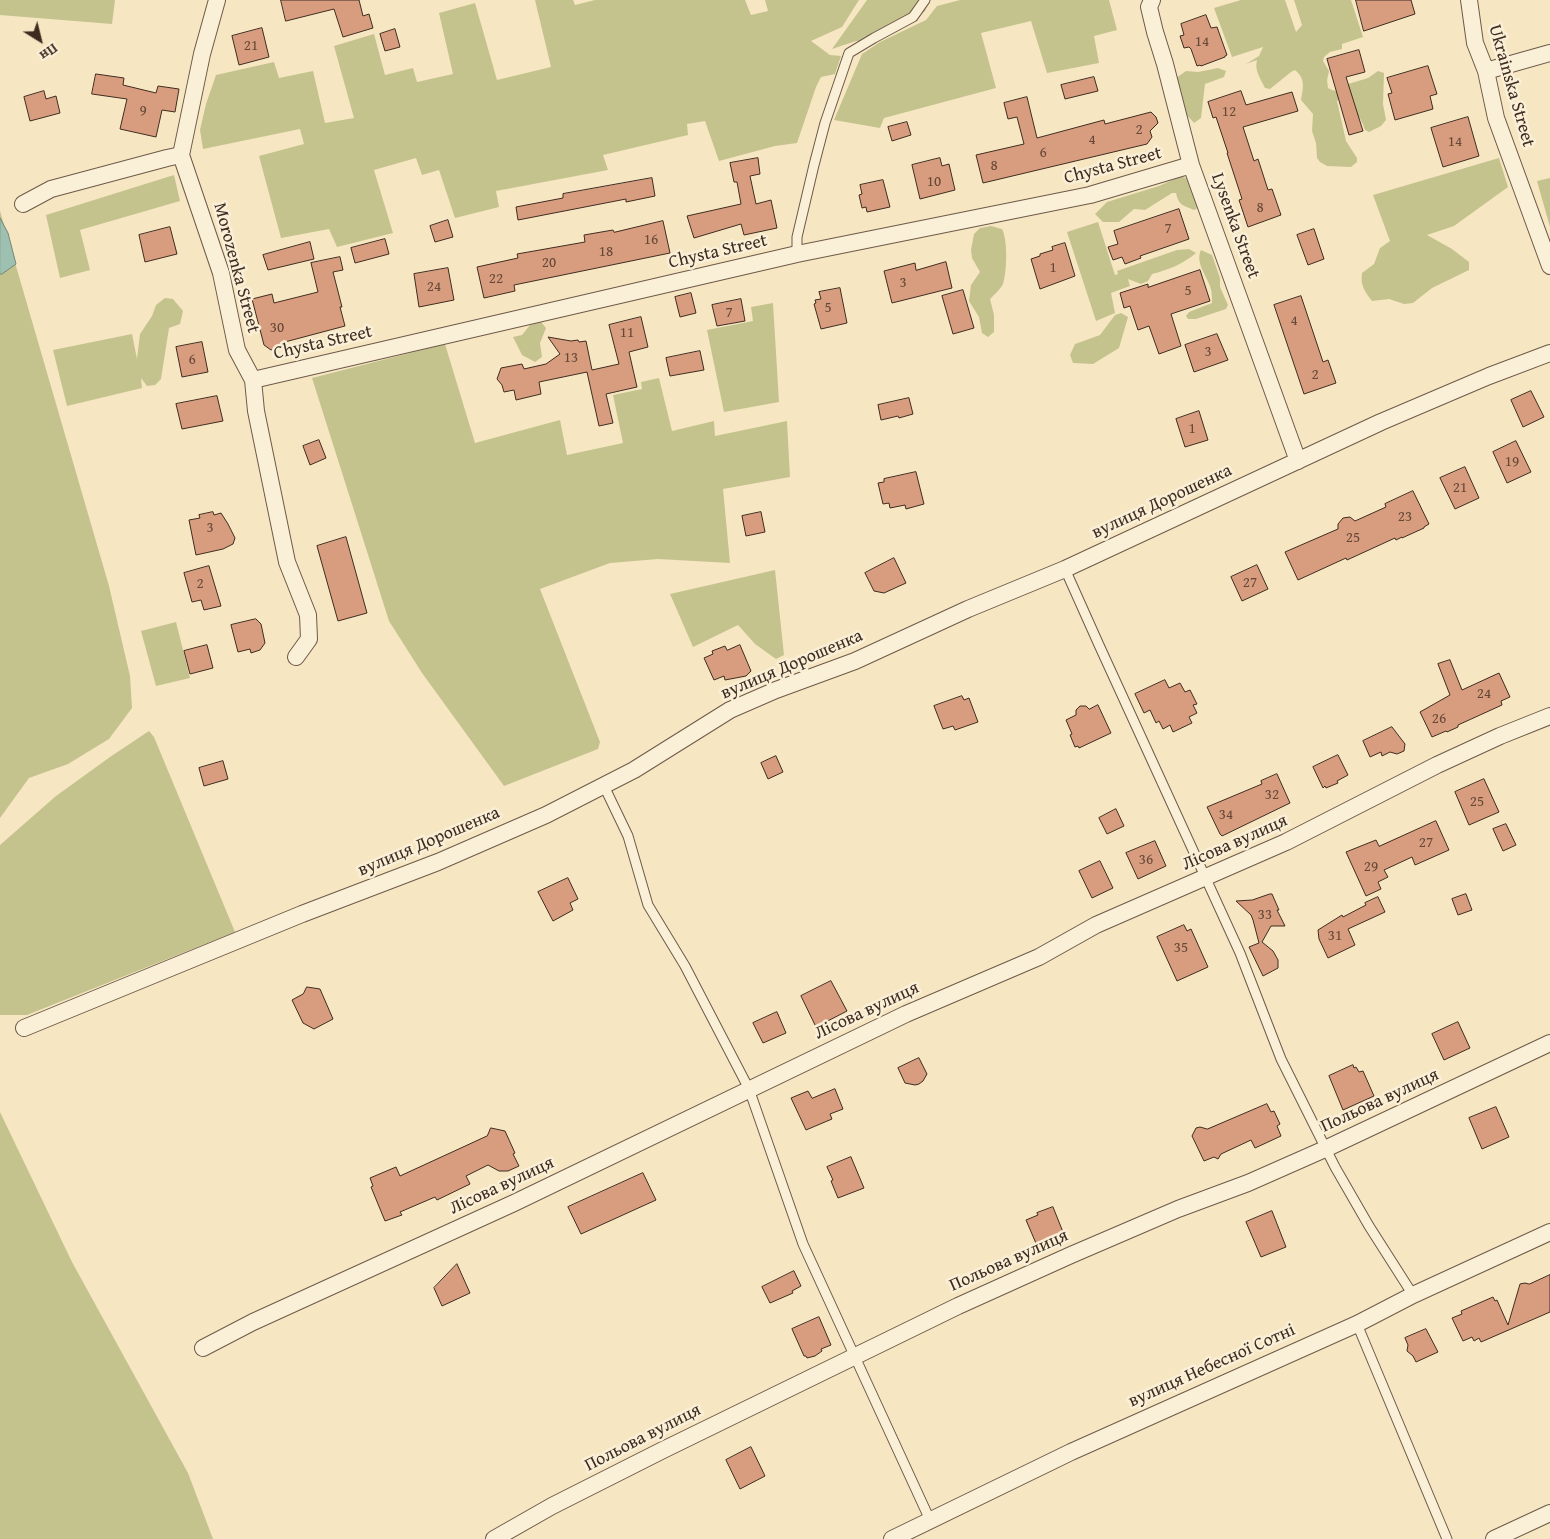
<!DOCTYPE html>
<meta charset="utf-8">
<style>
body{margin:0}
#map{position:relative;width:1550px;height:1539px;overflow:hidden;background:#f7e6c2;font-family:"Gentium Book Plus",serif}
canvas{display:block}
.north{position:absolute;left:15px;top:15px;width:50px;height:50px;-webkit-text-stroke:4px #faefd7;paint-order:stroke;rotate:144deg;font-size:14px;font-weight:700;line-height:20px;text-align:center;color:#3f2c21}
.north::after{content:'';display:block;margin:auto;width:18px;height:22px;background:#3f2c21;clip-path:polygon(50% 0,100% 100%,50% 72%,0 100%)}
</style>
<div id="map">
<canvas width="1550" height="1539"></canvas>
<div class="north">Пн</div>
</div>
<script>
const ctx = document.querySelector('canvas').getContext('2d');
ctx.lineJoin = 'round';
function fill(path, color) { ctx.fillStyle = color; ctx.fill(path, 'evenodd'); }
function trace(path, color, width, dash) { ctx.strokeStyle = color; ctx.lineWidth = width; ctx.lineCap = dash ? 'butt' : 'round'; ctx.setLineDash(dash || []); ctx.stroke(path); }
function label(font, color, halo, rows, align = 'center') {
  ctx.font = font + ' "Gentium Book Plus",serif'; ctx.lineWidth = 5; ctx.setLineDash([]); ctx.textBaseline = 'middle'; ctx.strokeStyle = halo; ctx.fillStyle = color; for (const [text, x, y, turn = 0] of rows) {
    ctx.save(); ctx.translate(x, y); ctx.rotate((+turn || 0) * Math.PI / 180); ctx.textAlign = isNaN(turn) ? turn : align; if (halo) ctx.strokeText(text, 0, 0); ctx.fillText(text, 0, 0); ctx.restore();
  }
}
const green = new Path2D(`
 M0,0H115L112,24L0,15Z
 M535,0H573L575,5L595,0H745L751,15L768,11L765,0H859L842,27L811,41L830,55L841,56L835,74L821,77L816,87L797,143L775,146L719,161L705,121L687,124L688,135L603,155L608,170L496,191L499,207L455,218L439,170L422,175L416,158L374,170L393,233L337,247L329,229L281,238L259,156L304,144L300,129L203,149L200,130L206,104L216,75L274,62L279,78L313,71L325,123L354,118L334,46L374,34L385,75L413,68L417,82L453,74L439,13L475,3L497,80L551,67Z
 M867,0H923L925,1L927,6L925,11L912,22L873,42L856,41L832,49Z
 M960,0H1109L1117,30L1094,36L1099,63L1047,73L1031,21L981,33L996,88L884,118L880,128L834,120L862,54L880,42L926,20L937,6Z
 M1241,0H1285L1296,32L1302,25L1294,0H1351L1363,37L1342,44V49L1330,52L1324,57L1323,61L1329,71L1327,80L1328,88L1332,90L1340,92L1345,85L1368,78L1378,71L1384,73L1383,104L1386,120L1381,126L1369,132L1365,130C1361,115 1350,108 1342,95L1337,101L1346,141L1357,158V162L1351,167L1327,166L1320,162L1317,158L1316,143L1312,131L1313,114L1301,100C1303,88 1306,79 1295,70L1291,72L1270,89L1265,88C1261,79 1254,71 1257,60L1246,64L1259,56L1263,47L1232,57L1214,8Z
 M1218,68L1226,71L1224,77L1205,84L1201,118L1194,123L1186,114L1176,78L1186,71L1198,72Z
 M1499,158L1508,187L1454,226L1427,235L1452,249L1469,262V270L1432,288L1413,303L1404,304L1389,299L1372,301C1365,292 1360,285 1362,273L1374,264L1380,248L1390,241L1373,195Z
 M174,175L180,201L80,230L90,270L60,278L46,215Z
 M1181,176L1192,181L1191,189L1198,208L1194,210C1183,205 1179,206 1176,193H1172L1145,210L1134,209L1119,222H1103L1095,214L1107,202L1159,186Z
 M1550,178V227L1537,181Z
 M0,211L109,586L130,676L132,708L109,739L68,764L29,778L0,818Z
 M1098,222L1115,275L1118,274L1117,271L1177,250L1189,249L1196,253C1183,264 1168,270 1152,274L1148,281L1141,284L1128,279L1130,286L1111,293L1115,313L1096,321L1067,232Z
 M991,226L1002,229C1008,240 1007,272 1003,284C1000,290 994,295 990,299L994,315V332L988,337L982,333L979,317L969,301L971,285L980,272L972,258L971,250L974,234L980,228Z
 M1201,250L1212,255L1220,278V287L1228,305L1226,309L1196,319H1188L1186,316L1189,312L1212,303C1212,297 1212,291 1210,286C1206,275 1195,262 1201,250Z
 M165,298L173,299L183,311L180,324L169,328L161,379L155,385L147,386L141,378L142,388L67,406L53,350L132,334L137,359L140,334L152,316L156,305Z
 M773,303L779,402L724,412L707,330L753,321L751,307Z
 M1121,313L1128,317L1119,348L1093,364L1073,363L1070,355L1075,344L1100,335L1115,315Z
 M541,322L546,328L540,343L542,357L535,362L522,355L513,337L522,335L530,325Z
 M445,344L475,443L560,420L567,455L623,443L613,395L642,389L641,382L659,378L672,431L714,421L715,436L787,421L790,477L723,489L730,563L658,559L610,563L540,589L600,742L598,749L504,786L422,673L389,621L312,378Z
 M775,570L784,655L776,659L755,644L738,625L693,647L670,594Z
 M176,622L190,678L156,686L141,631Z
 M149,731L154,737L235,932L27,1015H0V845L56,796L110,757Z
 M0,1112L72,1262L188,1473L213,1539H0Z`);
const water = new Path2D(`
 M0,218L8,233L16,264L2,274H0Z`);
const building = new Path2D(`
 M281,0H359L363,16L369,14L373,28L343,37L334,9L286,21Z
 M1356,0H1411L1415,14L1364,31Z
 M1206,15L1211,28L1217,27L1227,55L1225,56V57L1201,66L1200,65L1197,66L1191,49L1189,47L1184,48L1180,36L1184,35L1181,24Z
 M262,28L269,57L239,65L232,36Z
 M395,29L400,47L385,51L380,34Z
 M1359,50L1365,72L1346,77L1363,131L1349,135L1327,59Z
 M1428,66L1437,94L1430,96L1433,109L1395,120L1388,94L1392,93L1387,78Z
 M96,74L124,78L123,85L156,93L158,86L179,89L175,112L162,110L156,137L120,129L127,99L92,94Z
 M1094,77L1098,91L1065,99L1061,85Z
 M44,91L46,99L56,96L60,113L30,121L24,97Z
 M1241,91L1246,105L1292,92L1298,111L1243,127L1254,161L1258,159L1268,190L1272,189L1281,215L1248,227L1239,200L1242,199L1227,153H1228L1216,117L1213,118L1208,102Z
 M1027,97L1037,138L1104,120L1105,124L1151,112L1156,117L1158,123L1150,131L1152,137L1147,144L983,183L976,155L1024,144L1017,117L1008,119L1004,103Z
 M1468,117L1479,156L1443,167L1431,128Z
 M907,122L911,135L892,141L888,127Z
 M758,158L760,174L750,176L756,204L771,200L777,228L744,235L741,224L694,238L687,216L741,204L737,182H734L730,163Z
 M940,158L942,166L949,164L955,190L920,199L912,165Z
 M652,178L655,196L626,202V199L518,220L516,207L563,198V194Z
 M883,180L890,207L867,212L866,207L862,208L859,195L862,194L860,185Z
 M1179,209L1189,239L1140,256L1141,258L1125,264L1122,257L1113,260L1108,247L1118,244L1114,231Z
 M448,220L453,237L435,242L430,226Z
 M663,221L670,253L514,285L515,291L484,298L477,267L518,258L517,254L585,242L584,235L613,230L614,232Z
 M170,227L177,254L145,262L139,235Z
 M1314,229L1324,259L1308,265L1297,235Z
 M385,239L389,254L355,263L351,248Z
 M310,242L314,259L268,270L263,255Z
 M1065,243L1075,276L1040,289L1031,259L1040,256V254L1053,250L1052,247Z
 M340,257L343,270L333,272L342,307H340L345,326L281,343L278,348L271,350L264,345L252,299L272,294L274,303L318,292L311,263Z
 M946,262L952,288L892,303L884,271L915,263L916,270Z
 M448,268L454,300L419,307L414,274Z
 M1200,270L1210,301L1171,314L1181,346L1159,354L1149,326L1138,330L1130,306L1124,308L1120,293L1148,284V287Z
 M840,288L847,323L821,329L814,304L816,303L815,300L821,299L819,292Z
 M963,290L974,328L953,334L942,296Z
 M691,293L696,313L680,317L675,297Z
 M1301,296L1323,362L1328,360L1336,383L1304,394L1274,305Z
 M741,299L745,321L717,326L712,305Z
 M641,317L648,347L629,352L637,387L606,394L613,423L599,426L587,372L539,382L541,394L516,400L514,390L504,392L502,385L497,379L501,368L522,364L524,369L546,364L560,354L548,337L571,341L578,340L579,342L586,341L592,370L619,364L609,325Z
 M1217,334L1228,360L1194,372L1185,345Z
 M202,342L208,372L182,377L176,347Z
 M700,351L704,370L670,376L666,358Z
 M1531,391L1544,417L1523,427L1511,400Z
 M217,396L223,421L182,429L176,404Z
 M909,398L913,414L899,418L898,416L881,420L878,405Z
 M1199,411L1208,440L1185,447L1176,419Z
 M319,440L326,458L310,465L303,446Z
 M1516,441L1531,472L1507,483L1493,452Z
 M1465,467L1479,498L1455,509L1440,478Z
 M916,472L924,504L906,509L905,505L890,508L889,503L883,504L878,483L884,482V479Z
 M1413,491L1429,524L1424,527V528L1402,538V537L1396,540L1395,538L1347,560L1346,558L1298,580L1285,552L1338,529V524L1343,518L1350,517L1355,521L1386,507L1385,504Z
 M213,512L214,515L221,513L228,524L235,538L233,544L223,549L196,555L189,520L200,518L199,515Z
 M761,512L765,532L746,536L742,516Z
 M346,537L367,613L338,621L317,546Z
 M894,558L906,583L884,593L874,591L865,573Z
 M1257,565L1268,589L1242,601L1231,577Z
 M209,566L221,606L204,610L201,600L192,602L184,573Z
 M256,619L261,624L265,643L260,650L251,653L250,649L238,652L231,625Z
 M207,645L213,668L190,674L184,651Z
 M740,645L751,671L746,676L725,680L724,676L714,680L704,658L713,654L712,651L725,646L727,650Z
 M1450,660L1462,690L1499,673L1510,697L1501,701L1502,705L1458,725V727L1447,732L1446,731L1432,737L1420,712L1450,695L1438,664Z
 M1165,680L1169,688L1180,683L1185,692L1190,690L1197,704L1193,705L1197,713L1189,717L1192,723L1173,732L1170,725L1163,729L1159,721L1156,723L1150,710L1144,713L1135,694Z
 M962,696L964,700L969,698L978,722L955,730L953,726L943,729L934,706Z
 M1098,705L1111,733L1079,748L1078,746L1075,747L1070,735L1072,734L1066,720L1076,715V710L1080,706H1086L1089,709Z
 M1392,727L1405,744L1404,751L1397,754L1390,752L1382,756L1381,752L1370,757L1363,741Z
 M1338,755L1348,775L1337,781L1338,783L1326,788L1325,786L1323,788L1313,767Z
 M776,756L783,772L768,779L761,763Z
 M223,761L228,779L204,786L199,768Z
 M1277,774L1290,803L1222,836L1220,834L1207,807L1262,784L1261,781Z
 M1484,779L1499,812L1469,825L1455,792Z
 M1116,809L1124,826L1107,834L1099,818Z
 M1436,821L1449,850L1415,865L1412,857L1384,870L1388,877L1378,882L1381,889L1366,896L1346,852L1376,840L1379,846Z
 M1506,824L1516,845L1503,851L1493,829Z
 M1155,841L1166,866L1138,879L1126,853Z
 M1100,861L1113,888L1092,898L1079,871Z
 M568,878L578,899L570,903L573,910L553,921L538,892Z
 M1270,894H1272L1279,910H1277L1285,926H1271L1262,942L1273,951L1278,960V968L1263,976L1249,947L1259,943L1253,920L1251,915L1236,901L1252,900Z
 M1466,894L1472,910L1458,915L1452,899Z
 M1378,897L1385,912L1348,929L1355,945L1328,958L1319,939L1318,930L1342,915L1343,917L1366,905L1365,903Z
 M1184,925L1187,931L1191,929L1208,967L1177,981L1157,937Z
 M831,981L847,1011L816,1027L801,996Z
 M307,987L320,989L333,1019L314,1029L303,1023L292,1000L303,994Z
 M777,1012L786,1033L763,1043L753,1023Z
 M1458,1022L1470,1048L1444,1060L1432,1034Z
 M919,1058L927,1074L923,1081L919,1084L915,1085L905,1083L898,1068Z
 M1353,1065L1354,1068L1356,1067L1359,1072L1363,1071L1374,1096L1343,1110L1329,1076Z
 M835,1089L843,1109L830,1114L832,1119L806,1130L791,1098L808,1091L812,1098Z
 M1267,1104L1271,1112L1274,1111L1280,1124L1277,1126L1281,1136L1255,1148L1251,1140L1221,1154L1218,1159L1214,1157L1204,1161L1192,1136L1196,1128L1200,1127L1207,1129Z
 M1496,1107L1509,1137L1482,1149L1469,1118Z
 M491,1128L505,1131L515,1153L513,1154L519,1166L508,1171H499L488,1165L466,1176L470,1184L437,1200L435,1197L400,1212L402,1215L385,1221L371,1187L373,1186L370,1178L396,1167L400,1176L487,1136Z
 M851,1157L864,1188L838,1198L831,1181L833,1180L827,1167Z
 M643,1173L656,1200L581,1234L568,1207Z
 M1053,1207L1065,1237L1038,1248L1026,1220L1038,1215L1037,1213Z
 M1272,1211L1286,1247L1261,1257L1246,1222Z
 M457,1264L470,1293L442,1306L434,1288Z
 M794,1271L801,1286L792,1291L793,1293L770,1303L762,1287Z
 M1550,1275V1312L1481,1342L1479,1338L1474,1341L1472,1337L1463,1341L1452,1318L1462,1314L1461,1311L1493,1297L1495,1301L1497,1300L1508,1325L1520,1284L1525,1283L1529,1284Z
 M819,1317L831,1345L821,1349L822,1351L815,1356L807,1358L806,1356H804L792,1329Z
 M1426,1329L1438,1352L1416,1362L1413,1356L1407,1351L1408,1345L1405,1338Z
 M751,1447L765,1476L740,1489L726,1460Z`);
const service = new Path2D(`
 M797,254V237L814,165L825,123L849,53L874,38L913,17L925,0
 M1065,569L1099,645L1240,953L1281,1059L1335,1167L1369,1226L1413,1295
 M604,786L628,836L648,905L685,966L749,1089L803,1244L930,1520
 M1357,1324L1447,1539`);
const minor = new Path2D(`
 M217,0L202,54L181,155L221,273L237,350L253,380L256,411L287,562L308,615L309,639L296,657
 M1152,0L1149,7L1155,32L1165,64L1191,165L1298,461
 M1469,0L1475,43L1486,71L1496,118L1550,266
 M1486,71L1550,53
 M23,204L51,189L167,158L181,155
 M253,380L797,254L1090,195L1191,165
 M24,1028L302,914L438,862L546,815L634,770L730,710L776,690L855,661L968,609L1065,569L1381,422L1489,376L1550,353
 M203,1348L253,1322L514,1203L906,1014L1039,957L1096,925L1286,842L1437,765L1500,736L1550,716
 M494,1539L552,1506L663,1450L958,1306L1071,1255L1178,1209L1248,1183L1325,1149L1550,1043
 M892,1539L1071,1452L1357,1324L1413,1295L1550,1232
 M1494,1539L1550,1513`);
const numberNames = [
 ["14",1202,42],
 ["21",251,46],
 ["9",143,111],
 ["12",1229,112],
 ["2",1139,130],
 ["4",1092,140],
 ["14",1455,142],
 ["6",1043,153],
 ["8",994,166],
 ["10",934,182],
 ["8",1260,208],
 ["7",1168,229],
 ["16",651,240],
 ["18",606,252],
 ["20",549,263],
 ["1",1053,268],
 ["22",496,279],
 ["3",903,283],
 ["24",434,287],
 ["5",1188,291],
 ["5",828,308],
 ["7",729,313],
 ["4",1294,321],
 ["30",277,328],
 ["11",627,333],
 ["3",1208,352],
 ["13",571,358],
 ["6",192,360],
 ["2",1315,375],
 ["1",1192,429],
 ["19",1512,462],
 ["21",1460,488],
 ["23",1405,517],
 ["3",210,528],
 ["25",1353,538],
 ["27",1250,583],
 ["2",200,584],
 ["24",1484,694],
 ["26",1439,719],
 ["32",1272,795],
 ["25",1477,802],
 ["34",1226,815],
 ["27",1426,843],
 ["36",1146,860],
 ["29",1371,867],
 ["33",1265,915],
 ["31",1335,936],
 ["35",1181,948]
];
const streetNames = [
 ["Ukrainska Street",1511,86,74],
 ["Chysta Street",1113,166,-15],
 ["Lysenka Street",1235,226,70],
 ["Chysta Street",718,252,-13],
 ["Morozenka Street",236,268,75],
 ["Chysta Street",323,343,-13],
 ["вулиця Дорошенка",1162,502,-25],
 ["вулиця Дорошенка",792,665,-23],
 ["вулиця Дорошенка",429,842,-23],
 ["Лісова вулиця",1235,843,-24],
 ["Лісова вулиця",867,1011,-25],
 ["Польова вулиця",1380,1101,-25],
 ["Лісова вулиця",502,1186,-25],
 ["Польова вулиця",1009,1261,-24],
 ["вулиця Небесної Сотні",1212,1366,-24],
 ["Польова вулиця",643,1438,-27]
];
fill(green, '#c4c38e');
fill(water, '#9dc0b0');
trace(water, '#778577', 1);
fill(building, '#d89d7e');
trace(building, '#3f2c21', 1);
trace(service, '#6d5a49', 11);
trace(minor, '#6d5a49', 18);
trace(service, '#faefd7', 9);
trace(minor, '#faefd7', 16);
label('15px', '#654838', null, numberNames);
label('18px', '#3f2c21', '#faefd7', streetNames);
</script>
